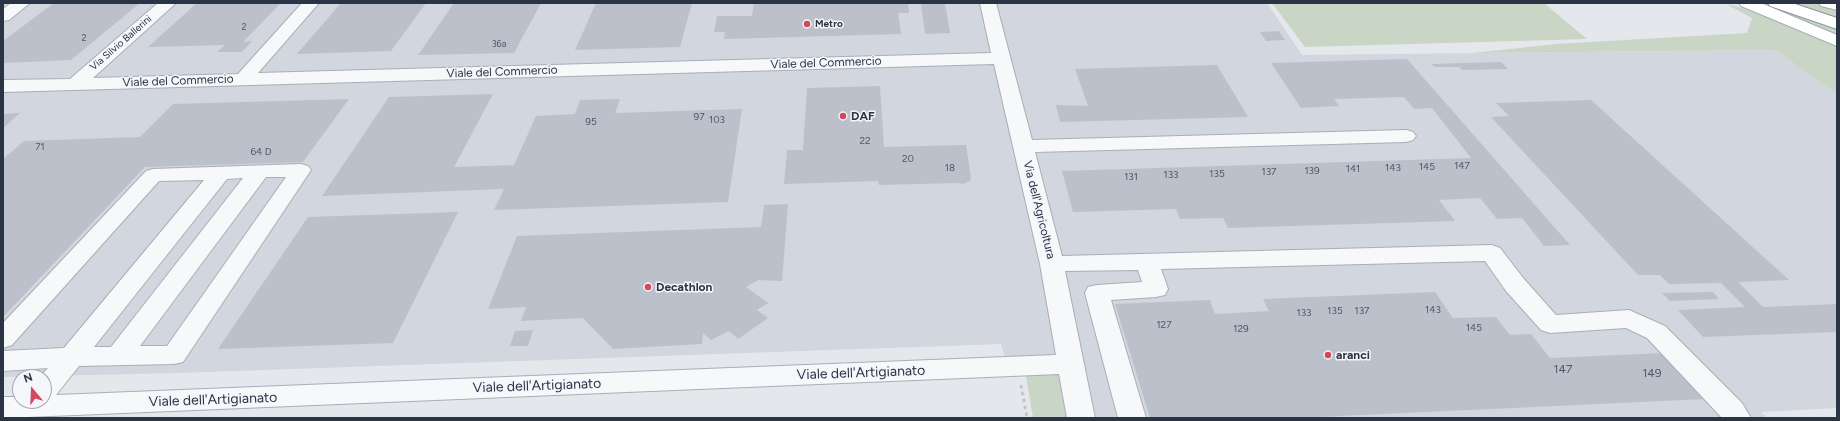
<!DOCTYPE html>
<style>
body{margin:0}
#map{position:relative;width:1840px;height:421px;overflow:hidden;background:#e4e7ec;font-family:Figtree,sans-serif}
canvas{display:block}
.frame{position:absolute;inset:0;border:4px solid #2b3445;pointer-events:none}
.north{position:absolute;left:12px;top:369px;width:40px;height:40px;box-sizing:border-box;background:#f4f6f9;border:1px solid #a4a8b1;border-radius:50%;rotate:341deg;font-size:11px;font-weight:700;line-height:16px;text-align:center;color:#2b3445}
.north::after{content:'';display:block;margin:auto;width:14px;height:18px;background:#d1495b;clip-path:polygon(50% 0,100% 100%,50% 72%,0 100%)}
</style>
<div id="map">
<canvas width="1840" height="421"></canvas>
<div class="frame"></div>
<div class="north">N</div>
</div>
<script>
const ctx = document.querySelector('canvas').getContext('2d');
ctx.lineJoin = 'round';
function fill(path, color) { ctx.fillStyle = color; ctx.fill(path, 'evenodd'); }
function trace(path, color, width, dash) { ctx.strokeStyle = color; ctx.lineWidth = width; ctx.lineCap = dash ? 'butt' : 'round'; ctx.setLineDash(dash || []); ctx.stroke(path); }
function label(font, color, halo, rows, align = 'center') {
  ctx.font = font + ' Figtree,sans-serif'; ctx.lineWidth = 3; ctx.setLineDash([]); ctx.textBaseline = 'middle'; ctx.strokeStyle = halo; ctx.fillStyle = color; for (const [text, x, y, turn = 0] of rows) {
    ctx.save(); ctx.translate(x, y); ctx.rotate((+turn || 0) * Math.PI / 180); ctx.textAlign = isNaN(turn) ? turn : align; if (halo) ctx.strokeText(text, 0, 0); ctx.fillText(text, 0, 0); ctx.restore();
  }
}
const built = new Path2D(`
 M3,3H1267L1302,55L1775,50L1837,94V408L1761,412L1767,418H1095L1004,355L1001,344L178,373L3,377Z`);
const green = new Path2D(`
 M1272,3H1544L1587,39L1305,47Z
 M1753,3H1764L1837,28V38Z
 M1791,3H1814L1837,7V19Z
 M1726,4L1767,14L1837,45V94L1775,50L1472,53L1556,44L1747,33L1752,18Z
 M1070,364L1095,418H1033L1025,369Z`);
const building = new Path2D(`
 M54,3H140L71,60L3,63V41Z
 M197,3H281L243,42L252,41L242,52H217L225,45L148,47Z
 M341,3H426L391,51L297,54Z
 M454,3H541L514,53L418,55Z
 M596,3H692L680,47L575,50Z
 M754,3H908L909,13H898L901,34L724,39L725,32H714L717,16H752Z
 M921,3H945L950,33L925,34Z
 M1279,31L1285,40L1266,41L1260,32Z
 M1407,59L1570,245L1544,246L1522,218L1497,219L1480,198L1439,200L1455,221L1228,228L1223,218L1180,219L1176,209L1073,212L1062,171L1471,158L1432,108L1414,109L1404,97L1334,99L1339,106L1301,108L1271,63Z
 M1501,62L1508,69L1462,70L1459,67H1435L1431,64Z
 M1217,65L1248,117L1060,122L1056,105L1088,106L1075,69Z
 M880,86L884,147L966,145L971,178L970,181L963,184L958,183L879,185L878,181L784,184L787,150H803L807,88Z
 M493,94L454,167L514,165L536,116L575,114L580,100L620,99L615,113L742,109L728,202L494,210L504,189L322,196L389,97Z
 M349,99L303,162L145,167L3,317V159L24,141L140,137L173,104Z
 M1591,100L1789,280L1738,282L1763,307L1837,304V332L1703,337L1678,310L1745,307L1721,283L1669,284L1660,275H1638L1491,117L1509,116L1496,103Z
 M20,113L3,128V114Z
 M788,204L782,281L758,280L746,287L768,303L757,310L768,318L738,339L729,331L711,340L703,333L702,344L613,349L583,318L521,321L526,307L488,309L517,236L761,227L764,205Z
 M458,212L393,343L218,349L308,217Z
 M1435,292L1453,318L1496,317L1510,335L1531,334L1550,358L1665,353L1706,399L1297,418H1150L1115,304L1210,300L1215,314L1269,311L1263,299Z
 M1713,292L1719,299L1670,301L1662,293Z
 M533,330L528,346H510L515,331Z`);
const path = new Path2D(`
 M1021,385L1027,418`);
const minor = new Path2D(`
 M11,3H30L9,20L3,21V9Z
 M158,3H176L93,78L238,74L302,3H319L258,73L991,53L980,3H996L1032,140L1406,130L1413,132L1416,136L1413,140L1406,142L1035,152L1062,256L1492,245L1500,248L1524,279L1556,315L1629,310L1665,326L1742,403L1751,418H1722L1647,338L1626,328L1550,333L1541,330L1506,291L1485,261L1161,269L1168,289L1165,295L1156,297L1111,300L1146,418H1118L1085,293L1088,287L1097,285L1142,282L1138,270L1065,271L1095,418H1067L1059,374L3,418V397H20V401H44V377H40L48,368L3,371V351L64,348L204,180L159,181L12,345L3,348V323L146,171L153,169L301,164L308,166L311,170L183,362L174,364L79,366L56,395L1056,355L1040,264L994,64L3,92V80L70,79ZM266,177H286L167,346H140ZM243,178L111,347H94L227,179Z`);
const major = new Path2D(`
 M1739,3H1761L1837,35V46L1741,6Z
 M1819,3H1837V10L1821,6Z`);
const highway = new Path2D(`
 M1768,3H1792L1837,18V29L1770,6Z`);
const markers = [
 [807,24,4,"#d1495b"],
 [843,116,4,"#d1495b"],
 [648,287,4,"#d1495b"],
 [1328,355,4,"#d1495b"]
];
const farNumbernames = [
 ["2",244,27],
 ["2",84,38],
 ["36a",499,44]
];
const farPoinames = [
 ["Metro",815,24]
];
const farStreetnames = [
 ["Via Silvio Ballerini",121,43,-41]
];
const numberNames = [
 ["97",699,117],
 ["103",717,120],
 ["95",591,122],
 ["22",865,141],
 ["71",40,147],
 ["64 D",261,152],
 ["20",908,159],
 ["147",1462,166],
 ["145",1427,167],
 ["18",950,168],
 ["143",1393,168],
 ["141",1353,169],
 ["139",1312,171],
 ["137",1269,172],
 ["135",1217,174],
 ["133",1171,175],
 ["131",1131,177],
 ["143",1433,310],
 ["135",1335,311],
 ["137",1362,311],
 ["133",1304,313],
 ["127",1164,325],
 ["145",1474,328],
 ["129",1241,329]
];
const streetNames = [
 ["Viale del Commercio",826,63,-2],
 ["Viale del Commercio",502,72,-2],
 ["Viale del Commercio",178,81,-2],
 ["Via dell'Agricoltura",1039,210,76]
];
const poiNames = [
 ["DAF",851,116],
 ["Decathlon",656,287],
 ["aranci",1336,355]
];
const nearNumbernames = [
 ["147",1563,369],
 ["149",1652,373]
];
const nearStreetnames = [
 ["Viale dell'Artigianato",861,373,-2],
 ["Viale dell'Artigianato",537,386,-2],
 ["Viale dell'Artigianato",213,400,-2]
];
fill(built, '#d2d6de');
fill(green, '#c9d6c5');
fill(building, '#bbc0ca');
trace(minor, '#a9aeb7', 2);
trace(major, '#a3abb8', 2);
trace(highway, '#8b94a3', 2);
trace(path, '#c2c5cb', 3, [3.5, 3.5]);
fill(minor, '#f7f8fa');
fill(major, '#fff');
fill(highway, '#fff');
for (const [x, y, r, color] of markers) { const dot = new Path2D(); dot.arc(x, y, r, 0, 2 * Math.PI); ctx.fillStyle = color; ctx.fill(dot); trace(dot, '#f4f6f9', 1.5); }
label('9px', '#4f5766', null, farNumbernames);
label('bold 10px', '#2b3445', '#f4f6f9', farPoinames, 'left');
label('10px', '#2b3445', '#f4f6f9', farStreetnames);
label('10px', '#4f5766', null, numberNames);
label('12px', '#2b3445', '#f4f6f9', streetNames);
label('bold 12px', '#2b3445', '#f4f6f9', poiNames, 'left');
label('12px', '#4f5766', null, nearNumbernames);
label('14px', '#2b3445', '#f4f6f9', nearStreetnames);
</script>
